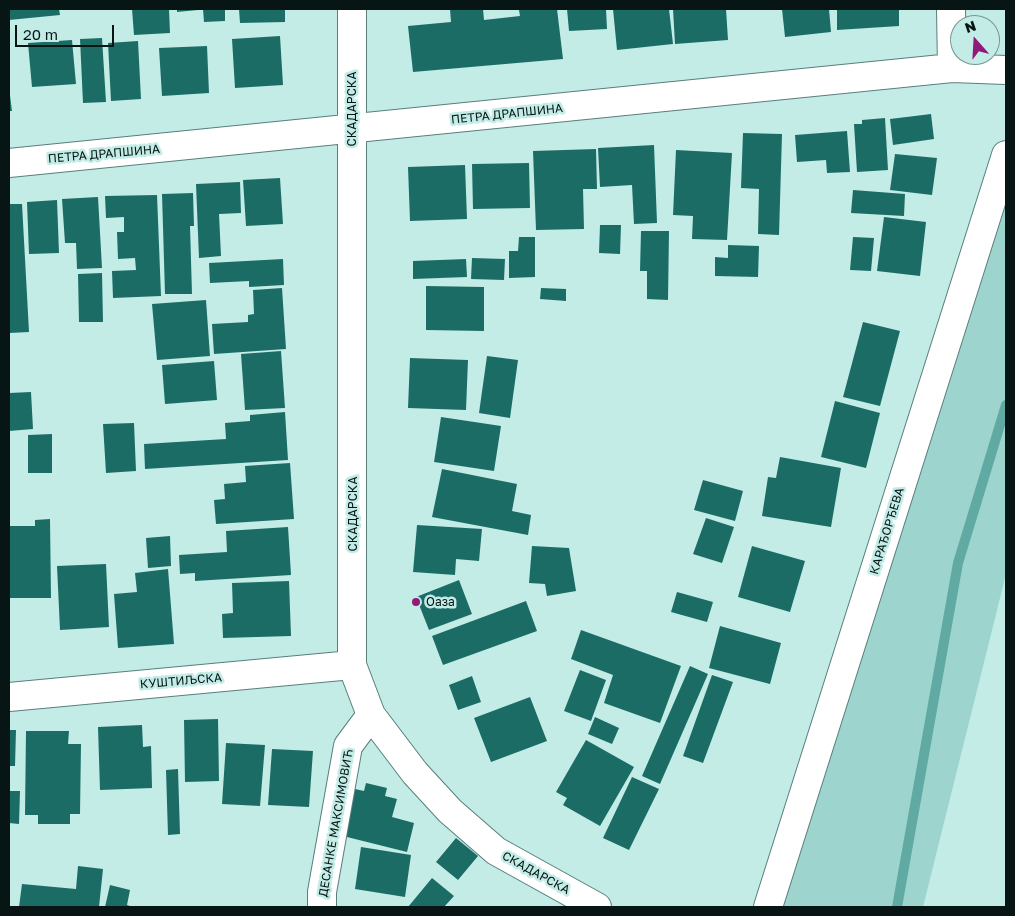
<!DOCTYPE html>
<meta charset="utf-8">
<style>
body{margin:0}
#map{position:relative;width:1015px;height:916px;overflow:hidden;background:#c3ece7;font-family:"Golos Text",sans-serif}
canvas{display:block}
.frame{position:absolute;inset:0;border:10px solid #071615;pointer-events:none}
.north{position:absolute;left:950px;top:15px;width:50px;height:50px;box-sizing:border-box;background:#c3ece7;border:1px solid #789693;border-radius:50%;rotate:341deg;font-size:14px;font-weight:700;line-height:20px;text-align:center;color:#071615}
.north::after{content:'';display:block;margin:auto;width:18px;height:22px;background:#901979;clip-path:polygon(50% 0,100% 100%,50% 72%,0 100%)}
.scale{position:absolute;left:15px;top:25px;width:99px;height:22px;box-sizing:border-box;border:2px solid #071615;border-top:0;padding-left:6px;font-size:15px;line-height:18px;white-space:nowrap;color:#071615;-webkit-text-stroke:4px #c3ece7;paint-order:stroke}
</style>
<div id="map">
<canvas width="1015" height="916"></canvas>
<div class="frame"></div>
<div class="north">N</div>
<div class="scale">20 m</div>
</div>
<script>
const ctx = document.querySelector('canvas').getContext('2d');
ctx.lineJoin = 'round';
function fill(path, color) { ctx.fillStyle = color; ctx.fill(path, 'evenodd'); }
function trace(path, color, width, dash) { ctx.strokeStyle = color; ctx.lineWidth = width; ctx.lineCap = dash ? 'butt' : 'round'; ctx.setLineDash(dash || []); ctx.stroke(path); }
function label(font, color, halo, rows, align = 'center') {
  ctx.font = font + ' "Golos Text",sans-serif'; ctx.lineWidth = 5; ctx.setLineDash([]); ctx.textBaseline = 'middle'; ctx.strokeStyle = halo; ctx.fillStyle = color; for (const [text, x, y, turn = 0] of rows) {
    ctx.save(); ctx.translate(x, y); ctx.rotate((+turn || 0) * Math.PI / 180); ctx.textAlign = isNaN(turn) ? turn : align; if (halo) ctx.strokeText(text, 0, 0); ctx.fillText(text, 0, 0); ctx.restore();
  }
}
const green = new Path2D(`
 M1006,155V574L923,907H766Z`);
const stream = new Path2D(`
 M897,907L958,563L1006,405`);
const building = new Path2D(`
 M9,9H59L60,15L9,20Z
 M132,9H169L170,33L134,35Z
 M177,9H198V10L177,12Z
 M203,9H225V21L204,22Z
 M239,9H285V22L240,23Z
 M450,9H483L484,20L520,16L519,10L557,9L563,59L413,72L408,26L451,22Z
 M567,9H606L607,29L569,31Z
 M613,9H669L673,44L617,50Z
 M673,9H726L728,40L675,44Z
 M782,9H829L831,32L785,37Z
 M837,9H899V26L837,30Z
 M280,36L283,85L235,88L232,39Z
 M102,38L106,102L83,103L80,39Z
 M72,40L76,84L32,87L28,43Z
 M138,41L141,99L111,101L108,43Z
 M207,46L209,93L162,96L159,48Z
 M9,88L12,111H9Z
 M931,114L934,139L893,145L890,119Z
 M885,118L888,170L857,172L854,124H862V120Z
 M847,131L850,172L827,173L826,160L797,162L795,135Z
 M743,133L782,134L779,235L758,234L759,189L741,188Z
 M654,145L657,223L634,224L632,185L600,187L598,148Z
 M596,149L597,189H583L584,229L536,230L533,151Z
 M676,150L732,153L727,240L692,239L693,216L673,215Z
 M895,154L937,158L932,195L890,190Z
 M529,163L530,208L473,209L472,164Z
 M465,165L467,219L410,221L408,167Z
 M280,178L283,224L246,226L243,180Z
 M240,182L241,213L219,214L221,256L199,258L196,184Z
 M853,190L905,194L904,216L851,213Z
 M193,193L194,226H190L192,294H165L162,194Z
 M157,195L161,296L113,298L112,271L136,270L135,258L118,259L117,232H124V217L106,218L105,196Z
 M98,197L102,268L77,269L76,243H65L62,199Z
 M57,200L59,253L29,254L27,202Z
 M9,204H22L29,332L9,333Z
 M884,217L926,222L920,276L877,271Z
 M600,225H621L620,254L599,253Z
 M641,231H669L668,300L647,299V271H640Z
 M519,237H535V277L509,278V251H518Z
 M853,237L874,238L871,271L850,270Z
 M728,245L759,246L758,277L715,276V257L728,258Z
 M472,258L505,259L504,280L471,279Z
 M283,259L284,285L249,287V281L210,283L209,263Z
 M466,259L467,277L413,279V261Z
 M102,273L103,322H79L78,274Z
 M426,286L484,287V331L426,330Z
 M282,288L286,349L214,354L212,324L248,322V315L254,314L253,290Z
 M541,288L566,289V301L540,299Z
 M206,300L210,356L157,360L152,304Z
 M863,322L900,331L880,406L843,397Z
 M281,351L285,408L245,410L241,354Z
 M487,356L518,360L510,418L479,413Z
 M410,358L468,360L466,410L408,408Z
 M214,361L217,400L165,404L162,365Z
 M31,392L33,429L9,431V393Z
 M835,401L880,413L866,468L821,457Z
 M285,412L288,460L145,469L144,444L226,439L225,423L250,421V415Z
 M441,417L501,426L494,471L434,462Z
 M134,423L136,471L106,473L103,424Z
 M52,434V473H28V435Z
 M780,457L841,468L831,527L762,516L768,477L776,478Z
 M290,463L294,519L216,524L214,500L225,499L224,484L246,482L245,466Z
 M442,469L517,484L512,511L531,515L528,535L432,517Z
 M703,480L743,491L735,521L694,510Z
 M706,518L734,527L722,563L693,554Z
 M50,519L51,598H9V526H35V520Z
 M417,525L482,529L479,561L456,559L455,575L413,572Z
 M288,527L291,575L195,581V573L180,574L179,555L227,552L226,531Z
 M170,536L171,566L148,568L146,538Z
 M532,546L569,548L576,591L547,596L545,584L529,583Z
 M752,546L805,561L790,612L738,597Z
 M106,564L109,627L60,630L57,566Z
 M168,569L174,644L118,648L114,594L137,592L135,573Z
 M459,580L472,614L429,630L416,597Z
 M289,581L291,636L223,638L222,614L233,613L232,583Z
 M677,592L713,602L707,622L671,612Z
 M526,601L537,631L443,665L432,636Z
 M720,626L781,643L770,684L709,668Z
 M581,630L681,666L660,723L604,703L613,675L571,659Z
 M690,666L708,674L660,784L642,776Z
 M580,670L606,680L591,721L564,711Z
 M712,675L733,682L703,763L683,756Z
 M472,676L481,702L458,710L449,685Z
 M530,697L547,741L491,762L474,718Z
 M595,717L619,728L612,744L588,734Z
 M218,719L219,781L185,782L184,720Z
 M142,725L143,747L151,746L152,788L100,790L98,727Z
 M9,730H16L15,766H9Z
 M26,731H69L68,744H81L80,814H70V824H38V815H25Z
 M586,740L634,767L600,826L563,805L567,798L556,792Z
 M226,743L265,745L260,806L222,804Z
 M272,749L313,751L309,807L268,805Z
 M178,769L180,834L168,835L166,770Z
 M632,777L659,789L629,850L603,838Z
 M366,783L387,788L385,796L397,799L392,817L414,823L407,852L343,836L355,789L364,791Z
 M9,791H20L19,824L9,823Z
 M456,838L478,856L458,880L436,862Z
 M361,847L411,855L405,897L355,889Z
 M78,866L103,869L99,907H19L22,884L76,889Z
 M432,878L454,896L444,907H408Z
 M110,885L130,890L127,905L133,907H105Z`);
const minor = new Path2D(`
 M352,9V665L371,715L415,773L450,811L496,851L597,907
 M951,9L952,68
 M9,163L952,68L1006,70
 M9,697L352,665
 M322,907V892L348,746L371,715
 M768,907L1006,155`);
const markers = [
 [416,602,5,"#901979"]
];
const streetNames = [
 ["СКАДАРСКА",352,109,-90],
 ["ПЕТРА ДРАПШИНА",507,114,-6],
 ["ПЕТРА ДРАПШИНА",104,154,-5],
 ["СКАДАРСКА",353,514,-90],
 ["КАРАЂОРЂЕВА",887,531,-73],
 ["КУШТИЉСКА",181,681,-5],
 ["ДЕСАНКЕ МАКСИМОВИЋ",336,823,-80],
 ["СКАДАРСКА",536,873,29]
];
const poiNames = [
 ["Оаза",426,602]
];
fill(green, '#9dd4ce');
trace(stream, '#60aaa3', 10);
fill(building, '#1c6c66');
trace(minor, '#597f7b', 30);
trace(minor, '#fff', 28);
for (const [x, y, r, color] of markers) { const dot = new Path2D(); dot.arc(x, y, r, 0, 2 * Math.PI); ctx.fillStyle = color; ctx.fill(dot); trace(dot, '#c3ece7', 2); }
label('12px', '#071615', '#c3ece7', streetNames);
label('12px', '#071615', '#c3ece7', poiNames, 'left');
</script>
